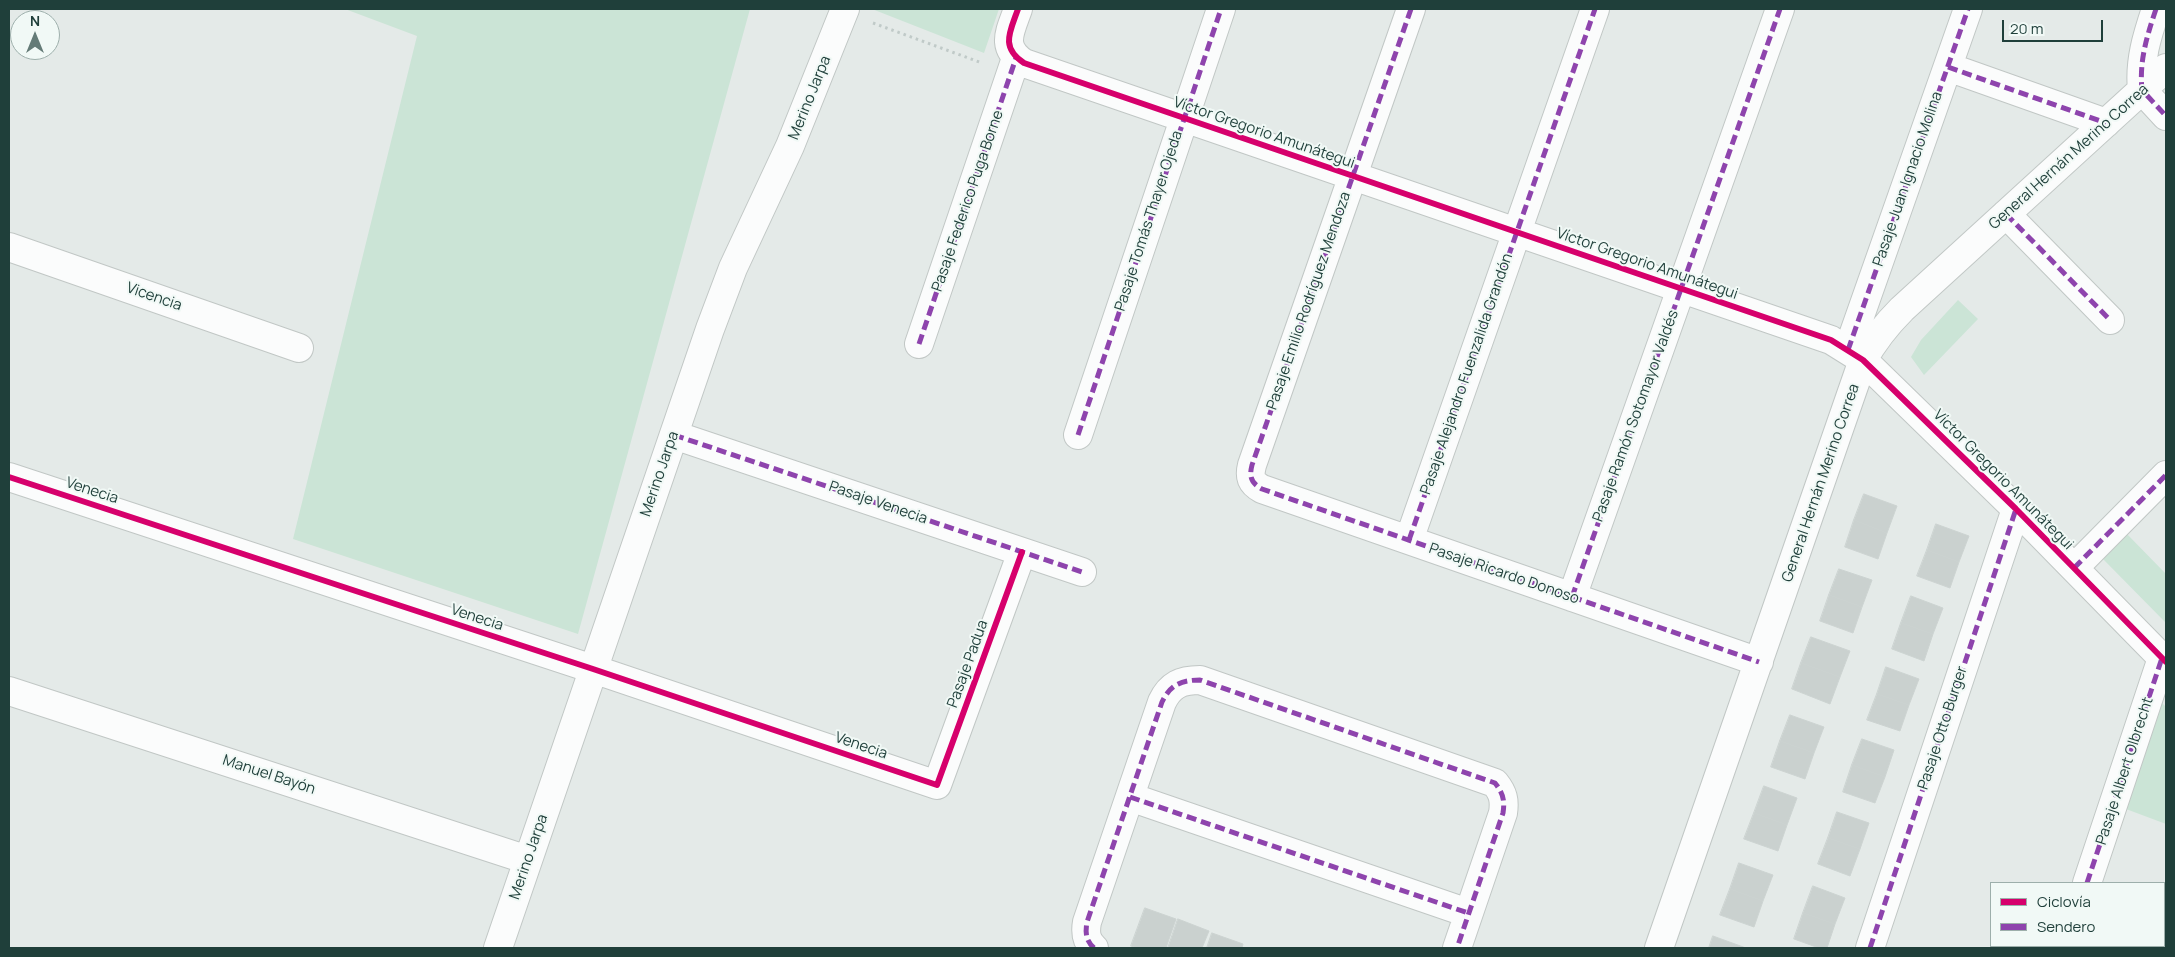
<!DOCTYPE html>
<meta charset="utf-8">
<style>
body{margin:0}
#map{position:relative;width:2175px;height:957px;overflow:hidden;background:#e4eae8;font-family:Manrope,sans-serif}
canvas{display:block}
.frame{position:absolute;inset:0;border:10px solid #1f3f3a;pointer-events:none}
.legend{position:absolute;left:1990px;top:882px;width:175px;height:65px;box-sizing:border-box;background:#f1f9f6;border:1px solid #9dafab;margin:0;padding:6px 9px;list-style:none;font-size:15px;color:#1f3f3a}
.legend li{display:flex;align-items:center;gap:10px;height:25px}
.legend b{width:25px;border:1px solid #9dafab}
.north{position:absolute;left:10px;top:10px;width:50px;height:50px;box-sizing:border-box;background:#f1f9f6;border:1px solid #9dafab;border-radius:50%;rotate:0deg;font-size:14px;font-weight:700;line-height:20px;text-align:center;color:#1f3f3a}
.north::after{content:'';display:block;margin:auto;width:18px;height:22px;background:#647b77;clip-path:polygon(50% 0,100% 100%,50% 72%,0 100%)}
.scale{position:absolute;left:2002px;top:20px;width:101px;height:22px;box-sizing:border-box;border:2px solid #1f3f3a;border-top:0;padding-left:6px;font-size:15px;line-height:18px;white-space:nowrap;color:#1f3f3a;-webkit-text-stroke:4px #f1f9f6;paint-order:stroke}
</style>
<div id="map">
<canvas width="2175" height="957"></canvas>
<div class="frame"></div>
<ul class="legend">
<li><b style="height:6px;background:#d6006c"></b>Ciclovía</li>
<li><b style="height:6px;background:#8e44ad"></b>Sendero</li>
</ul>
<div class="north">N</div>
<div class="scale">20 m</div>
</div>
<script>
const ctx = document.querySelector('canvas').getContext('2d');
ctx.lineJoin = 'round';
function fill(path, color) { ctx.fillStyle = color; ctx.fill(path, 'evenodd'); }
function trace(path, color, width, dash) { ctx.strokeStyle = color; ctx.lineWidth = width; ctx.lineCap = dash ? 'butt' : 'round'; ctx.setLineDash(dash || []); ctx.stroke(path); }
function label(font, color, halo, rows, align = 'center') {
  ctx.font = font + ' Manrope,sans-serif'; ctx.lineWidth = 4; ctx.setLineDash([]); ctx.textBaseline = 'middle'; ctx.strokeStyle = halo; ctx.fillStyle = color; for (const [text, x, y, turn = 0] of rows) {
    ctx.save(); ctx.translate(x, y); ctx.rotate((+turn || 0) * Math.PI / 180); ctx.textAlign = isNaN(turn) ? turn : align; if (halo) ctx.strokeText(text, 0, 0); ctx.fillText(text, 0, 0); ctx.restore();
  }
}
const green = new Path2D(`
 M345,9H750L578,634L293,539L417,36Z
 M872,9H999L984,53Z
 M1958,300L1978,319L1924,375L1911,357L1921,340Z
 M2127,534L2166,574V623L2102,558Z
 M2160,701L2166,707V824L2126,809Z`);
const building = new Path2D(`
 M1864,494L1897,506L1887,533L1854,520Z
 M1854,520L1887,533L1878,559L1845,547Z
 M1936,524L1969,536L1959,562L1927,550Z
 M1927,550L1959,562L1950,588L1917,576Z
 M1839,569L1872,580L1862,607L1829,595Z
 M1829,595L1862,607L1853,633L1820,621Z
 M1911,596L1943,608L1933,634L1901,623Z
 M1901,623L1933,634L1924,661L1892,649Z
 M1811,637L1850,651L1840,677L1801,663Z
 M1801,663L1840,677L1830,704L1792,689Z
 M1886,667L1919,679L1909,705L1877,694Z
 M1877,694L1909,705L1900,731L1867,720Z
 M1790,715L1824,727L1814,753L1780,741Z
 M1862,739L1894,750L1885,777L1852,765Z
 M1780,741L1814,753L1805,779L1771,767Z
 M1852,765L1885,777L1875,803L1843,792Z
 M1764,786L1797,798L1787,825L1754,813Z
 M1837,812L1869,823L1860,849L1828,838Z
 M1754,813L1787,825L1778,851L1744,839Z
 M1828,838L1860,849L1850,876L1818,864Z
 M1739,863L1773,875L1763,901L1730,889Z
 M1813,886L1845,898L1835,924L1803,913Z
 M1730,889L1763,901L1754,927L1720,915Z
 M1145,908L1176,919L1166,948H1138L1131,946Z
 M1803,913L1835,924L1827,948H1819L1794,939Z
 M1178,919L1209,931L1202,948H1168Z
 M1212,933L1243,944L1242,948H1207Z
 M1713,936L1746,948H1709Z`);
const path = new Path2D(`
 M873,23L982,63`);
const minor = new Path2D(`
 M1018,9C1010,32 1000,47 1024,63L1831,340L1863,360L2016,509L2166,662
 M1411,9L1252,465C1249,477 1251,483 1262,489L1759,662
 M2156,9C2147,36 2139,61 2142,90L2166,116
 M1948,67L2106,123
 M2006,214L2110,320
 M9,247L299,348
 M919,344L1016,58
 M1848,350L1968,9
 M674,435L1082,572
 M1078,435L1221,9
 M9,477L593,669L937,785L1022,552
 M1409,540L1595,9
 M2074,568L2166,475
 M1572,597L1780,9
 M9,691L528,860
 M1130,797L1468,913
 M2087,883L2162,658
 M498,948L710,329L733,268L790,146L845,9
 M1094,948C1086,941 1085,933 1087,922L1162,702C1170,685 1181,680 1200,680L1495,783C1503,793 1505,800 1503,813L1457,948
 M1659,948L1863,360C1874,340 1886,325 1902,309L2166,68
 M1870,948L2016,509
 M2066,948L2067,946`);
const quiet = new Path2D(`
 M1411,9L1252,465C1249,477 1251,483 1262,489L1759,662
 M2156,9C2147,36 2139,61 2142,90L2166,116
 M1948,67L2106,123
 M2006,214L2110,320
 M919,344L1016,58
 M1848,350L1968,9
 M674,435L1082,572
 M1078,435L1221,9
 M1409,540L1595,9
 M2074,568L2166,475
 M1572,597L1780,9
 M1130,797L1468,913
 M2087,883L2162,658
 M1094,948C1086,941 1085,933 1087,922L1162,702C1170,685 1181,680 1200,680L1495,783C1503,793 1505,800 1503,813L1457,948
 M1870,948L2016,509
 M2066,948L2067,946`);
const cycleway = new Path2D(`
 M1018,9C1010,32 1000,47 1024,63L1831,340L1863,360L2016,509L2166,662
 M9,477L593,669L937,785L1022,552`);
const streetNames = [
 ["Merino Jarpa",810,98,-68],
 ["Víctor Gregorio Amunátegui",1264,133,19],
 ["General Hernán Merino Correa",2069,157,-42],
 ["Pasaje Juan Ignacio Molina",1908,179,-71],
 ["Pasaje Federico Puga Borne",968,201,-71],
 ["Pasaje Tomás Thayer Ojeda",1149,221,-72],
 ["Víctor Gregorio Amunátegui",1647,264,19],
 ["Vicencia",154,297,19],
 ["Pasaje Emilio Rodríguez Mendoza",1309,301,-71],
 ["Pasaje Alejandro Fuenzalida Grandón",1467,374,-71],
 ["Pasaje Ramón Sotomayor Valdés",1636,416,-70],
 ["Merino Jarpa",660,474,-71],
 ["Víctor Gregorio Amunátegui",2003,480,45],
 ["General Hernán Merino Correa",1821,483,-71],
 ["Venecia",92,491,18],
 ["Pasaje Venecia",878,503,19],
 ["Pasaje Ricardo Donoso",1504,574,19],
 ["Venecia",477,618,18],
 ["Pasaje Padua",968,664,-70],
 ["Pasaje Otto Burger",1943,728,-72],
 ["Venecia",861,746,19],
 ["Pasaje Albert Olbrecht",2125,771,-72],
 ["Manuel Bayón",269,775,18],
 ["Merino Jarpa",529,857,-71]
];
fill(green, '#cbe4d6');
fill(building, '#cad1cf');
trace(building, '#ccd3d1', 1);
trace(minor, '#c1c7c5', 30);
trace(path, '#c0cac8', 3, [2.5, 4]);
trace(minor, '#fbfcfc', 28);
trace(quiet, '#8e44ad', 5, [10, 5]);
trace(cycleway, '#d6006c', 6);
label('15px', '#1f3f3a', '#f1f9f6', streetNames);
</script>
